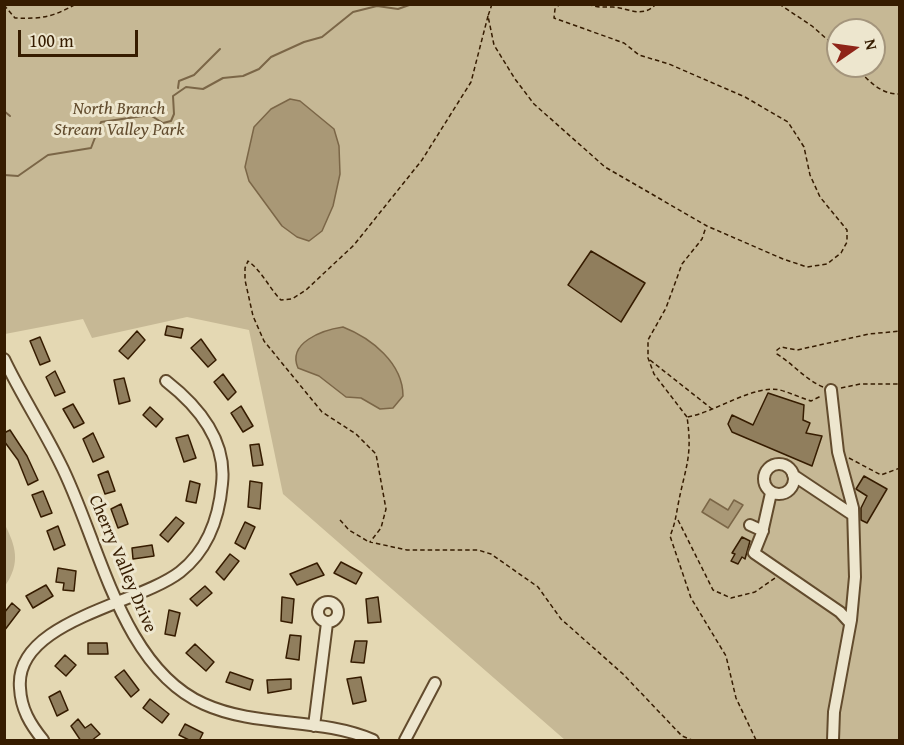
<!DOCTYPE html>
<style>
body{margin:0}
#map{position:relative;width:904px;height:745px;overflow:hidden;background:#e4d8b3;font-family:"Gentium Book Plus",serif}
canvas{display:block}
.frame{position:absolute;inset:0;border:6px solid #361c00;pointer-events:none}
.north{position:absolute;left:826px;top:18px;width:60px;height:60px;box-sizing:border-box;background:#ede6ce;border:2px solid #a4957c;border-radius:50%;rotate:77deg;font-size:16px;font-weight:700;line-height:24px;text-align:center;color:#361c00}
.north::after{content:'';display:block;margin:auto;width:21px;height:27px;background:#8f2418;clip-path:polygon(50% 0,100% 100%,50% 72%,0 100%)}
.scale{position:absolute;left:18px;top:30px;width:120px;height:27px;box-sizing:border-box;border:3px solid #361c00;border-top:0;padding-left:8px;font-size:18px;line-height:21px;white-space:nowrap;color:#361c00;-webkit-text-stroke:4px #ede6ce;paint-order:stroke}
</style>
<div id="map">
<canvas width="904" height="745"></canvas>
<div class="frame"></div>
<div class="north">N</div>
<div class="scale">100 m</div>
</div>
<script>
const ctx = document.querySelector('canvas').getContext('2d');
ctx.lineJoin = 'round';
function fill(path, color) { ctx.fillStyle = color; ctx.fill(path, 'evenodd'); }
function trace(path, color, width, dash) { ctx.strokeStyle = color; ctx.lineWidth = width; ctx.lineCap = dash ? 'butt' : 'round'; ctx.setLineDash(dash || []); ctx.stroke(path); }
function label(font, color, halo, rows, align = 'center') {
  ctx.font = font + ' "Gentium Book Plus",serif'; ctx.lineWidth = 6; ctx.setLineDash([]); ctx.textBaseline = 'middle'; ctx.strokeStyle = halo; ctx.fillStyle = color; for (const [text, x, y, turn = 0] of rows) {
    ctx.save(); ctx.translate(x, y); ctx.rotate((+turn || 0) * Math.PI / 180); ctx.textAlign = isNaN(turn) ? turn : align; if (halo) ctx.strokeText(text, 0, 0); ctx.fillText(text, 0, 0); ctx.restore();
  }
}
const green = new Path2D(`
 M4,5H899V740H565L283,494L249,330L187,317L92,338L83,319L5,334ZM838,30H874V66H838Z
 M4,523C16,546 21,563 5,586Z`);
const water = new Path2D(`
 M290,99L300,101L334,129L339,146L340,174L333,206L322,231L309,241L297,237L282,226L249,181L245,167L254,127L271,109Z
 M343,327C371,338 403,363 403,396L393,408L380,409L361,398L346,397L319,376L298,368C287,343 322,330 343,327Z
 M710,499L728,510L734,500L743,505L728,528L702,512Z`);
const stream = new Path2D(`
 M178,88L179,81L194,75L220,49
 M4,111L10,116
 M4,175L18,176L48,155L91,148L101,122L150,115L163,123L171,121L174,114L173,96L186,87L203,89L223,78L243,76L259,69L271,57L304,42L322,37L353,12L377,6L398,9L412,4`);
const building = new Path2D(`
 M591,251L645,283L621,322L568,285Z
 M167,326L183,329L181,338L165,335Z
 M137,331L145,340L128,359L119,351Z
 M40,337L50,361L40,365L30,341Z
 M201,339L216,360L208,367L191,348Z
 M55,371L65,392L55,396L46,377Z
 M223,374L236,392L228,400L214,382Z
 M124,378L130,401L119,404L114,380Z
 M768,393L804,405L803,420L810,423L806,433L822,436L812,466L732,432L728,424L732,415L753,425Z
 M73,404L84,423L74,428L63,409Z
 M241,406L253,426L243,432L231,413Z
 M150,407L163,419L156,427L143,415Z
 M10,430L27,456L38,480L28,485L18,460L4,441V433Z
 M93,433L104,457L93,462L83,439Z
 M188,435L196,458L184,462L176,438Z
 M259,444L263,465L253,466L250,445Z
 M108,471L115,491L105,494L98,475Z
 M864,476L887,489L867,523L861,520V508L867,496L856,489Z
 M190,481L200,484L196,503L186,501Z
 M250,481L262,483L260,509L248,507Z
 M43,491L52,513L41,517L32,495Z
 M121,504L128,524L118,528L111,509Z
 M176,517L184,523L168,542L160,535Z
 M245,522L255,527L245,549L235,543Z
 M58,526L65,545L54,550L47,531Z
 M742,537L750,541L745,559L742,557L738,564L731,561L735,554L732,553Z
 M152,545L154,556L133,559L132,548Z
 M230,554L239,561L224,580L216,572Z
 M341,562L362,573L356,584L334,573Z
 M317,563L324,575L297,585L290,574Z
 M58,568L76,571L74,591L63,590L64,583L56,582Z
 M46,585L53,596L33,608L26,596Z
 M205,586L212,593L197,606L190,599Z
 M282,597L294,599L292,623L281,621Z
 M378,597L381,622L368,623L366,599Z
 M12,603L20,610L4,631V613Z
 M169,610L180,613L175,636L165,634Z
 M290,635L301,636L299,660L286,658Z
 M355,641H367L364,663L351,662Z
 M88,643H107L108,654H88Z
 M195,644L214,662L206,671L186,653Z
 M65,655L76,665L66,676L55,666Z
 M124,670L139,690L131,697L115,677Z
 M230,672L253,680L250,690L226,682Z
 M361,677L366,701L353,704L347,679Z
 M291,679V689L268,693L267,680Z
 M60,691L68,710L57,716L49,697Z
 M150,699L169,714L162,723L143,708Z
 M78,719L85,728L91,724L100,734L91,741H81L71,726Z
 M185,724L203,733L199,741H191L179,735Z`);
const path = new Path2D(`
 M492,4L488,16L494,45L515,79L534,104L605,167L707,226L783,259L807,267L827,264L841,253L847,242V230L820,197L810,175L804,147L788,122L745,97L669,64L639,55L624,43L554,18L555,9L560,4
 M588,4C597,8 603,7 613,7C629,8 642,19 656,4
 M779,4L812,26L838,49
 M4,5L15,18C42,19 53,17 76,4
 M488,16L471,82L422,160L354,245L306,290L292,299L281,300C269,288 262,271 248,261L245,268V280L253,316L264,341L322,412L356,434L376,454L386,509L381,528L370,542L407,550H478L491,554L538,587L561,619L623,674L682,736L692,740
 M855,66C867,79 880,95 900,94
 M650,360L712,409
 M823,387C806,380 793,364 777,354V350L781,347L797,350L869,334L900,331
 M841,388L860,384H900
 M687,417L654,374L648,358V340L666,308L682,264L702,239L706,227
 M849,458L881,475L900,468
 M340,520L349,530L369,542
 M678,520L713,590L731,598L755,592L775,578
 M756,740L736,698L726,656L691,598L670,536C675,524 676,516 678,505C685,468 693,457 687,417C714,413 754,384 780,390C791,393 801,398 811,401L821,396`);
const minor = new Path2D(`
 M4,359C21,395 43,428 60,463C99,539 120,667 204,704C257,728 320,717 373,740
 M831,390L838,452L853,508L855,577L851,620L834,712L833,740
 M764 479a15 15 0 1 1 30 0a15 15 0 1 1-30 0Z
 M793,475L853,515
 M771,493L762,533L754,553L840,612L850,623
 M750,525L763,531
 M318 612a10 10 0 1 1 20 0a10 10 0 1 1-20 0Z
 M314,726L327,623
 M43,740C30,724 21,709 20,688C14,621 137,605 180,572C208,550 219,518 222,484C227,440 198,406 166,381
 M405,740L435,683`);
const parkNames = [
 ["North Branch",119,109],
 ["Stream Valley Park",119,130]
];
const streetNames = [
 ["Cherry Valley Drive",122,564,67]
];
fill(green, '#c6b895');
fill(water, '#a99876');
trace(water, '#7b6647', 1.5);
trace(stream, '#7b6647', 2);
fill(building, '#907e5d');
trace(building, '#361c00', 1.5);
trace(minor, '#624b2d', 14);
trace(path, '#361c00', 1.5, [4.5, 3]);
trace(minor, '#ede6ce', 10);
label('italic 18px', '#614b2d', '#ede6ce', parkNames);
label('18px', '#361c00', '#ede6ce', streetNames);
</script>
